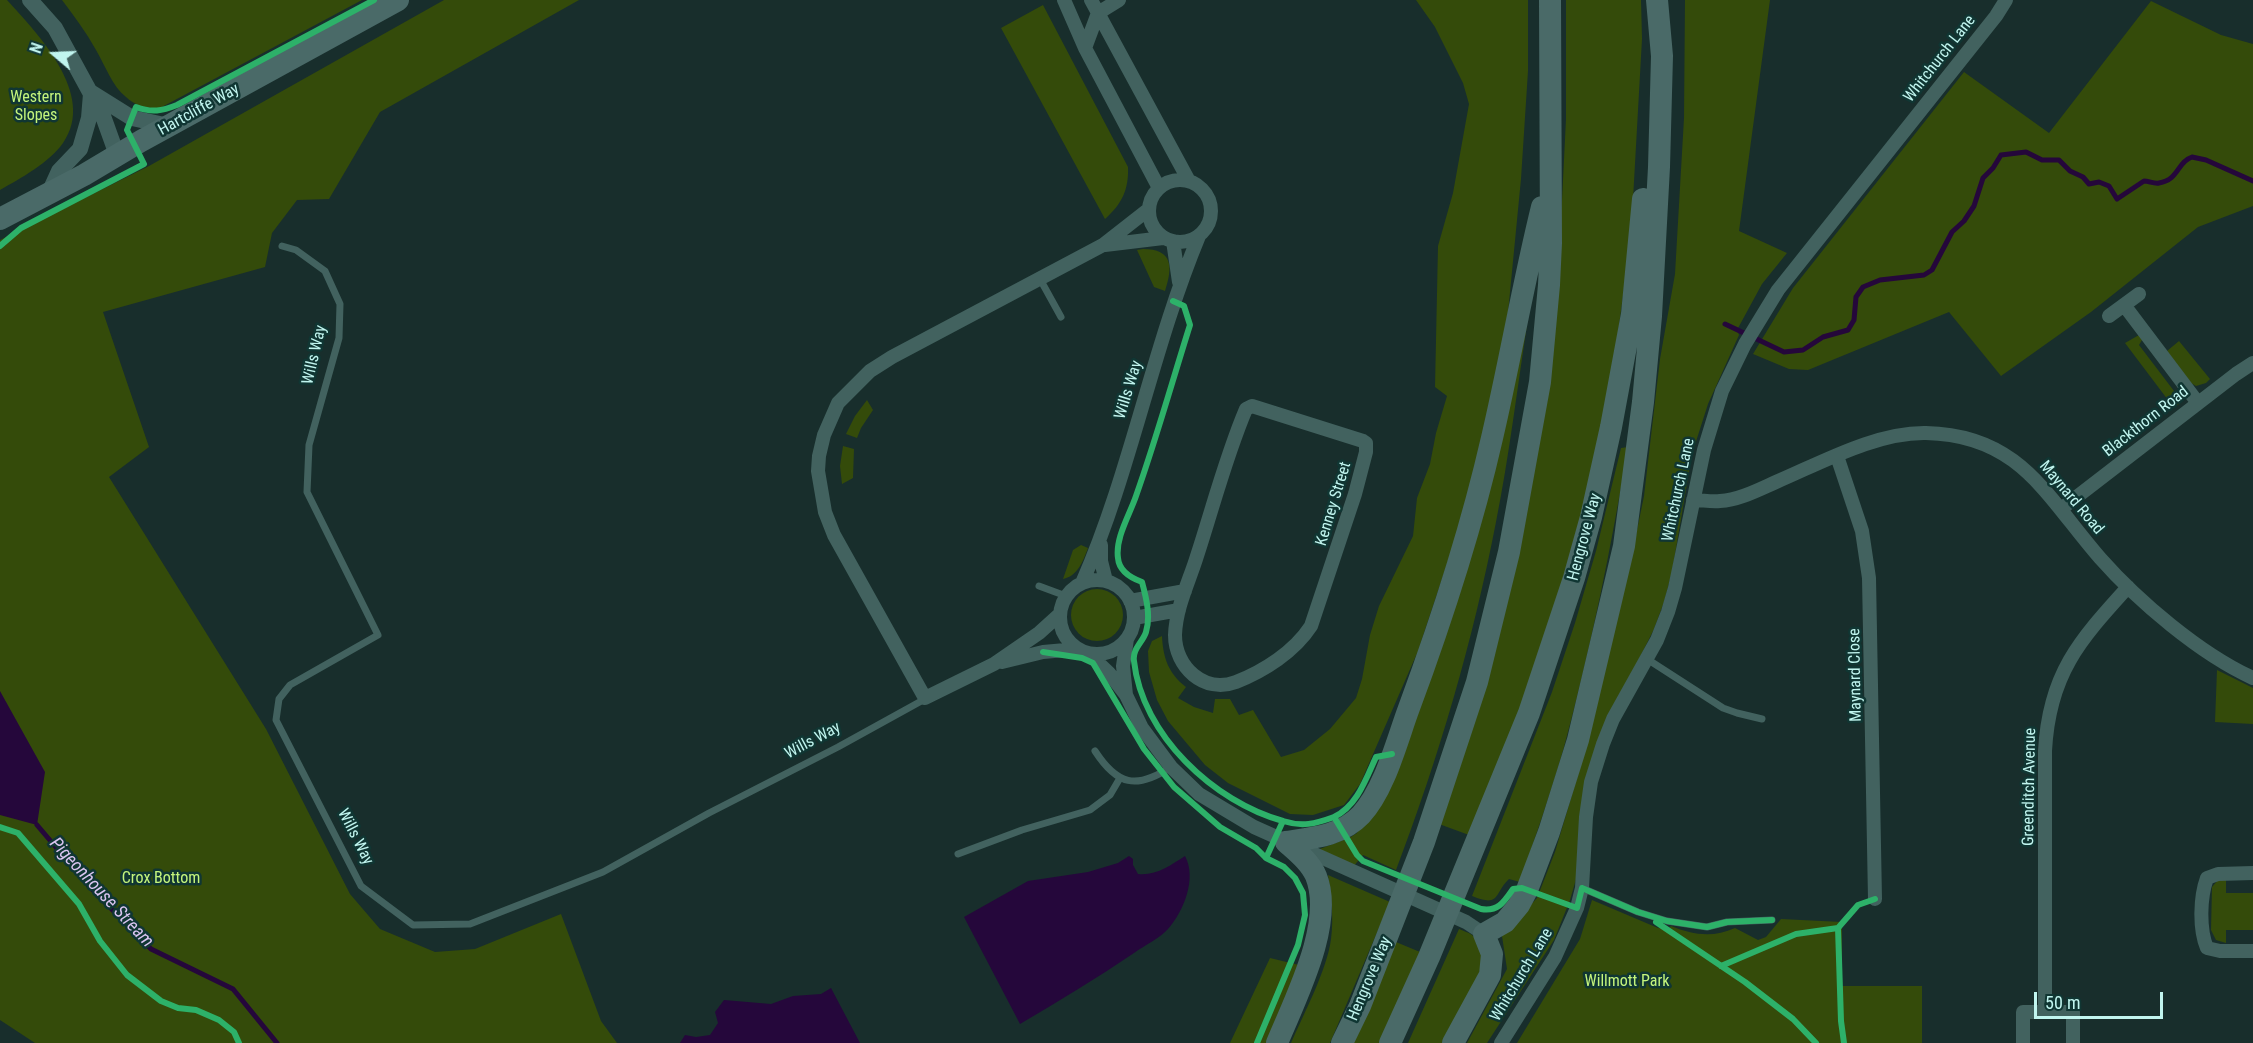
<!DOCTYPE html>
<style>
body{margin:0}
#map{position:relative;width:2253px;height:1043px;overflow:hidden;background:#182e2c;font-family:"Roboto Condensed",sans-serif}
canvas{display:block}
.north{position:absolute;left:24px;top:24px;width:60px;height:60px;-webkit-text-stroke:4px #103633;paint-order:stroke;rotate:289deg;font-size:16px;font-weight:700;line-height:24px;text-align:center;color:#c1f5ef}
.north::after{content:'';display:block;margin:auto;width:21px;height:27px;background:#c1f5ef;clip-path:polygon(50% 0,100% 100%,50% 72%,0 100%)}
.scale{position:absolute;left:2034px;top:992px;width:129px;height:27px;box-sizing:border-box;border:3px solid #c1f5ef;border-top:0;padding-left:8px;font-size:18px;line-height:21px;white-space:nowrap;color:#c1f5ef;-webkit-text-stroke:4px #103633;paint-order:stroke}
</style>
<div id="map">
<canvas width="2253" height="1043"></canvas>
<div class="north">N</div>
<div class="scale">50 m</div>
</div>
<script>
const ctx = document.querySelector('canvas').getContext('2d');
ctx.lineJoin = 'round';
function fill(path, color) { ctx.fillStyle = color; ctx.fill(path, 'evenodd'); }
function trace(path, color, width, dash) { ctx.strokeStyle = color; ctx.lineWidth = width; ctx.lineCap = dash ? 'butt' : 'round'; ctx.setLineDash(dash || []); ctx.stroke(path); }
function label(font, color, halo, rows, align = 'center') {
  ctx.font = font + ' "Roboto Condensed",sans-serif'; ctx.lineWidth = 5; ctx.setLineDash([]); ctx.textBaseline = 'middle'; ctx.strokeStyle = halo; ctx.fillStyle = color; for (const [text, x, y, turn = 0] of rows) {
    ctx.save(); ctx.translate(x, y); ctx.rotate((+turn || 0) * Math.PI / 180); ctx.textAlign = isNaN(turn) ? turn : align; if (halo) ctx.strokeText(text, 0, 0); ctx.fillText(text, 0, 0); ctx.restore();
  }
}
const green = new Path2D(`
 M0,0H7C38,34 97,95 63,143C49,163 21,178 0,190Z
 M62,0H362L160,108C148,109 135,106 126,97C112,86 105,65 96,50C86,32 74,16 62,0Z
 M444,0H579L380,112L329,199L297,200L272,233L265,267L103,312L149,447L109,477L266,729L350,894L380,929L435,952L475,949L561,914L601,1021L617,1043H35L0,1020V240L149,166Z
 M1416,0H1528V71L1521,179L1507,323L1472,502L1418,651L1360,784L1344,805L1313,815L1290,814L1228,783L1205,765L1168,721L1157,700L1149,672L1148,651L1152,641L1162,636C1163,657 1168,673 1186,687L1178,698L1194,707L1213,713L1215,699H1230L1239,715L1253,710L1281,757L1304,750L1330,729L1356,698L1362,679L1370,635L1379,606L1413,536L1417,498L1430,464L1436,433L1447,396L1435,387L1438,246L1453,193L1469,104L1463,83L1435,27Z
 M1566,0H1641L1642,39L1631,235L1613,371L1592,474L1564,578L1519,713L1469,835L1439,824L1545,379L1562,200L1566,119Z
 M1685,0H1770L1739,231L1787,253L1762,284L1737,330L1739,335L1708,404L1692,454L1672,572L1664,602L1654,629L1600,737L1579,869L1570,900L1554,940L1487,1043H1467L1507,969L1502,936L1537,898L1555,852L1585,751L1629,569L1644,496L1660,359L1675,274L1684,118Z
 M2151,1L2221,35L2253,44V206L2198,227L2091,312L2001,376L1949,312L1808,370L1789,369L1753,354L1793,288L1964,72L2049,133Z
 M1043,5L1128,167C1129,189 1122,204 1105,219L1001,28Z
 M1143,249C1173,249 1173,267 1165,291L1154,287L1137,250Z
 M1527,325C1517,390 1509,457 1496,522C1473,641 1439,757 1396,870L1363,855L1353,867L1317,850L1349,838L1357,833Z
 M2139,335L2142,340L2139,345L2174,391L2181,390L2183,394L2180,403L2174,408L2125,343Z
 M2179,341L2210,379L2206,383L2196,386L2191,383L2167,351Z
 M867,400L873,410L861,428L857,438L846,434L855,416Z
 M843,446L854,449L853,478L842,484L840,466Z
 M1628,447C1611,548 1591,648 1564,747C1551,793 1535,837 1520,882L1509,879C1494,893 1501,908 1472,896L1552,692L1575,623L1596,551L1621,448Z
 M1081,545L1088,548C1083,561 1078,576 1063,579L1073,550Z
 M1071 615a26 26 0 1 1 52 0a26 26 0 1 1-52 0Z
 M2217,670L2253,688V724L2215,722Z
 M1328,875L1390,902L1330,1043H1291C1304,1013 1327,970 1331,939C1334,918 1331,897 1328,875Z
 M2226,879V893H2253V930H2226V943L2216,940L2211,930L2212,887L2218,880Z
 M1592,900L1658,928L1668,929L1671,926C1693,935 1713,938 1735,928L1758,940L1766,937L1781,919L1842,922V986H1922V1043H1517L1580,939Z
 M1459,929C1463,931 1468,932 1472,935C1503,957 1455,1020 1442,1043H1408Z
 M1396,942L1420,952L1379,1043H1353Z
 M1270,958L1299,965L1269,1043H1230Z`);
const water = new Path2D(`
 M0,691L45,772L37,825L0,815Z
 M1129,856L1133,859V865L1138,874C1156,876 1171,865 1185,856C1197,878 1184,911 1168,929C1160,938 1145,945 1134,953C1097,978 1059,1001 1020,1024L964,917L1028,881L1088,872L1118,863Z
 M831,988L860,1043H680L685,1035L696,1037L710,1035L718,1023L715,1012L724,1000L771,1004L793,996L821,994Z`);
const stream = new Path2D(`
 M1725,324L1784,352L1803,350L1823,337L1848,330L1854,320L1856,297L1863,287L1880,280L1924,275L1932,270L1952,232L1964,221L1974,206L1983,178L1993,168L2001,155L2026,152L2042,160H2059L2070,171L2083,177L2089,184L2099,182L2109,186L2117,199L2144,181C2149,181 2154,184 2159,183C2179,180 2177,162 2192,157L2206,160L2253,181
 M37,825L88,885L151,949L233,989L277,1043`);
const service = new Path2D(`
 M282,246L296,250L325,271L340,304L339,338L309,445L307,492L378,635L290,685L279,699L276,720L361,886L413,925L470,924L603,872L709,813L838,747L925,699
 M1040,279L1061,317
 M1039,586L1066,596
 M1647,659L1723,708L1737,713L1762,719
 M1095,751C1117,785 1136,790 1171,767
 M958,854L1022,830L1090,810L1110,795L1120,778
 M1582,888L1638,912L1667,921L1707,927L1727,922L1772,920`);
const minor = new Path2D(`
 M1064,0L1085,48L1159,188
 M1091,0L1189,181
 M1085,48L1098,13L1119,0
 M1149 211a31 31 0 1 1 62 0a31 31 0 1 1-62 0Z
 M1173,241L1179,282
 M1105,245L1163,238
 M2124,305L2198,403
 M2109,316L2139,294
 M1252,406L1363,441L1366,443V452L1355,494L1311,626C1294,652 1264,671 1236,682C1204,694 1175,667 1175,635C1176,607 1189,582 1197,556C1213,507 1226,456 1246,409Z
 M1837,456L1862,531L1869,578L1875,899
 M1693,500C1702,500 1711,502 1720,501C1739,500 1758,490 1776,482C1821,463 1876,432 1926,433C2020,435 2046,496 2100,558C2138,601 2200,654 2253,678
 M2061,509L2236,374L2253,363
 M1101,545V561L1106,581
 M1060 617a37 37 0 1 1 74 0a37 37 0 1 1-74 0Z
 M1082,583C1131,471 1152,349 1199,236
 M1130,601L1185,591
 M1060,614L1039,633L994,664L925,698L834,535L825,512L818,471L819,456L824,435L838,403L870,371L892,357L1103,245L1149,209
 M1134,618L1179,610
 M1089,654L1109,673L1126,695L1142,728L1171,767L1199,794L1254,827L1466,922L1484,934
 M1002,662L1043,652L1077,649
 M1126,695L1123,666L1127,639
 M2253,873L2218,874L2207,878C2200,897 2199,929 2207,948L2220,951H2253
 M2045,1012V751C2049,674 2079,641 2128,587
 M1501,1043L1555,957L1577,908L1582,888L1586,817L1591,782L1603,744L1613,719L1657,640L1668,612L1675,588L1704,450L1722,391L1745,344L1778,290L1996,16L2006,0
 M2023,1043V1012H2073V1043`);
const tertiary = new Path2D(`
 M30,0L55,28L103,116L117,155
 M92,93L132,118L169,126
 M49,193L59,171L80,149L89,118L91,94`);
const trunk = new Path2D(`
 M0,219L84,175L141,141L398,0
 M1286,842C1313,838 1341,836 1361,815C1385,789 1397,740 1409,708C1442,619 1471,530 1492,438C1510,361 1523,284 1542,207
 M1277,1043C1295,999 1335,923 1316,876C1310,862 1297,852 1286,842
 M1342,1043L1360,1006L1424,842L1477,682L1509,552L1540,382L1549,285L1551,243L1550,0
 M1390,1043L1429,957L1529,713L1574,578L1591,517L1611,427L1632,314L1643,199
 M1453,1043L1490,975L1492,954L1484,934L1505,922L1519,905L1527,890L1549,832L1578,740L1624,546L1643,402L1651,316L1659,167L1662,56L1657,0`);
const cycleway = new Path2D(`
 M0,246L21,228L144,164L127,130L136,107C152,113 162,111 177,105L374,0
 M1173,301L1184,306L1190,325C1172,382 1156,440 1136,496C1130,514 1115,538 1118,558C1119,571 1131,578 1142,582C1146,597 1151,616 1146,632C1143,642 1132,649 1134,661C1142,735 1214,802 1283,821
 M1043,652L1082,658L1093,663L1144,749L1174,787L1220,827L1256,848L1266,858L1284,867L1295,878L1303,893L1305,915L1298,945L1257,1043
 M1334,817C1357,806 1366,779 1376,757L1392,754
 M0,827L18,833L79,904L100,941L127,975L161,1001L178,1008L196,1010L219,1020L234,1032L239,1043
 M1266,858L1283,821C1302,827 1315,824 1334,817L1357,855L1363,861L1481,909C1498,912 1504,902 1513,889L1522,888L1577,908L1582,888L1638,912L1667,921L1707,927L1727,922L1772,920
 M1656,922L1745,982L1793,1019L1816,1043
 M1838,928L1841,1021L1844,1043
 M1721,966L1796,934L1838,928L1858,905L1875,899`);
const streetNames = [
 ["Whitchurch Lane",1940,59,-52],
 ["Hartcliffe Way",199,110,-29],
 ["Wills Way",315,355,-77],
 ["Wills Way",1129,390,-73],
 ["Blackthorn Road",2146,422,-38],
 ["Whitchurch Lane",1679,490,-78],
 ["Maynard Road",2071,498,50],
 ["Kenney Street",1334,504,-73],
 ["Hengrove Way",1585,537,-75],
 ["Maynard Close",1856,675,-91],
 ["Wills Way",813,741,-28],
 ["Greenditch Avenue",2030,787,-89],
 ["Wills Way",355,837,63],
 ["Whitchurch Lane",1522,975,-59],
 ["Hengrove Way",1370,979,-67]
];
const parkNames = [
 ["Western",36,98],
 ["Slopes",36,116],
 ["Crox Bottom",161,879],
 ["Willmott Park",1627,982]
];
const waterNames = [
 ["Pigeonhouse Stream",101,893,47]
];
fill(green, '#344b0a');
fill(water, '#25073b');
trace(stream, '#25073b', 5);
trace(service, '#42625f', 7);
trace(minor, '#42625f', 14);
trace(tertiary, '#42625f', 16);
trace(trunk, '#4a6a68', 22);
trace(cycleway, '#2db169', 6);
label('16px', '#c1f5ef', '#103633', streetNames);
label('16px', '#c5f57c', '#103633', parkNames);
label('italic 18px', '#dac5f1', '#103633', waterNames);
</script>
